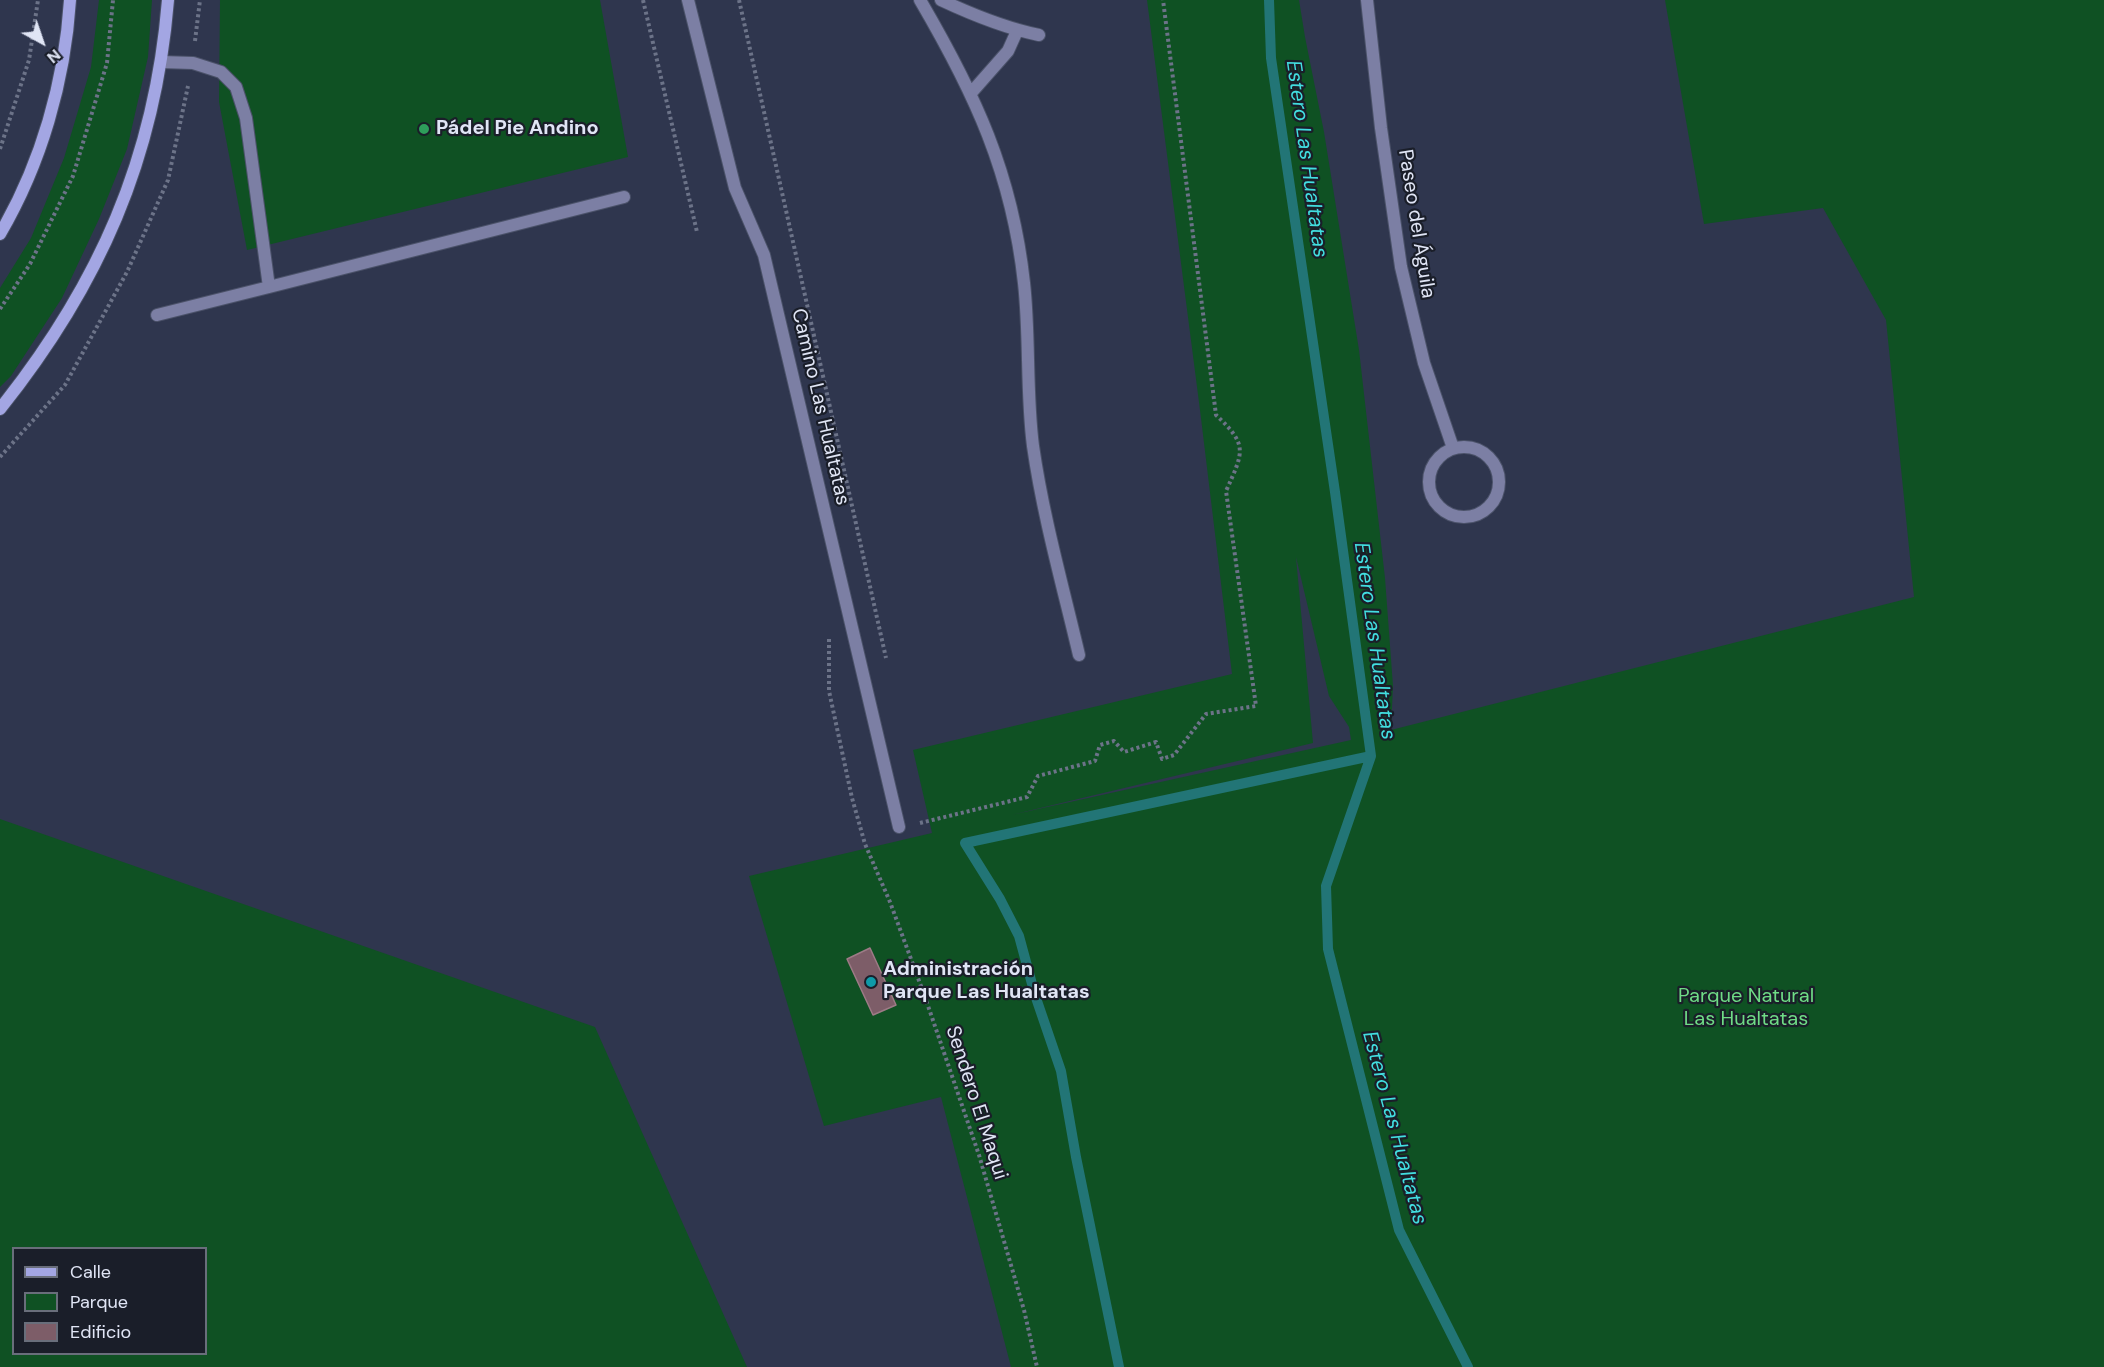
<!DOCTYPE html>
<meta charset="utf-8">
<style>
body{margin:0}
#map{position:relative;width:2104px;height:1367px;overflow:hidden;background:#2f364e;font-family:"DM Sans",sans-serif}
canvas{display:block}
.legend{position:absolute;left:12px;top:1247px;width:195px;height:108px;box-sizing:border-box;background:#1a1e29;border:2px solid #696e7b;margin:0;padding:8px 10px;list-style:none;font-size:18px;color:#e0e5f5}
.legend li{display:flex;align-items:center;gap:12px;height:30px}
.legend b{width:30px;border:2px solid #696e7b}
.north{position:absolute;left:12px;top:12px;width:60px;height:60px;-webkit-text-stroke:4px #1a1e29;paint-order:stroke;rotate:140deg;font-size:16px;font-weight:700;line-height:24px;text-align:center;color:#e0e5f5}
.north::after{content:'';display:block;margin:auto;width:21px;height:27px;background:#e0e5f5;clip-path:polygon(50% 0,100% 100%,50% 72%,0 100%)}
</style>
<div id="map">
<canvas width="2104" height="1367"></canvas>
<ul class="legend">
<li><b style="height:8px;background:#a3a6e3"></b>Calle</li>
<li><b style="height:16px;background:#0f5123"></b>Parque</li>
<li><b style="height:16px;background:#7d5d68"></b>Edificio</li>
</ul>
<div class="north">N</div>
</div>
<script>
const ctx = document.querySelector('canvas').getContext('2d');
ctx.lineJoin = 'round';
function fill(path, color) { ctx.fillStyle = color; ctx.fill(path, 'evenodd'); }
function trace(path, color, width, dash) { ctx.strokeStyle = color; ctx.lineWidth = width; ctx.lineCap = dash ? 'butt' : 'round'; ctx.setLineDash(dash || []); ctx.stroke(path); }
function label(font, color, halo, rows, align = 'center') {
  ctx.font = font + ' "DM Sans",sans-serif'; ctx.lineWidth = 4.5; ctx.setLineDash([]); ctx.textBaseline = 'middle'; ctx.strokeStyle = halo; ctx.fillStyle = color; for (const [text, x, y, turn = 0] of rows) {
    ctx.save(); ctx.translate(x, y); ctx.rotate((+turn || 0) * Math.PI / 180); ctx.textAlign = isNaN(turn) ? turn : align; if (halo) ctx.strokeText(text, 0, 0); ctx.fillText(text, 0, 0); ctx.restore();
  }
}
const green = new Path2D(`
 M99,0H152L148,57L127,149L99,219L62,298L11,376L0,387V288L31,238L64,158L91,67Z
 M220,0H600L628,157L247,250L219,102Z
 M1147,0H1299L1305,37L1324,132L1359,350L1385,578L1393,686L1391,730L1914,597L1886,320L1823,208L1704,224L1665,0H2104V1367H1011L941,1097L824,1126L749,876L932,833L913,750L1232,674L1200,410ZM1296,557L1329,696L1349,727L1351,740L1011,815L1313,743Z
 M0,819L595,1027L747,1367H0ZM14,1248H206V1354H14Z`);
const stream = new Path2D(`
 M1269,0L1271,58L1335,492L1371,756L1326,886L1328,949L1399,1230L1468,1367
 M1119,1367L1076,1157L1061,1071L1035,995L1019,936L1000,899L965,843L1371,756`);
const building = new Path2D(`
 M870,948L896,1005L873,1015L847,959Z`);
const path = new Path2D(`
 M643,0L697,232
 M739,0L886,658
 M195,41L200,0
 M0,149L29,60L38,0
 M0,309L30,264L73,176L107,63L113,0
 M0,457L65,385L127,272L168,180L188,86
 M829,639V691L852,798L865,844L890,902L925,997L979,1155L1024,1310L1037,1367
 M920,823L1027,797L1038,776L1095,761L1100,745L1114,741L1124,752L1156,742L1162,759L1174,755L1206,714L1256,706L1226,491C1244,451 1248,445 1216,415L1163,0`);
const lane = new Path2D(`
 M269,287L624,197
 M157,315L269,287L246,118L236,87L221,72L193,63L161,62`);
const street = new Path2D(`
 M688,0L735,188L764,255L899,827
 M920,0C975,94 1012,173 1024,283C1030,337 1026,392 1033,446C1043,516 1063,587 1079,655
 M941,0C973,15 1005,28 1039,35
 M1367,0L1381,128L1401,267L1424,363L1453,448
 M971,93L1008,51L1017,31
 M1429 482a35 35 0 1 1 70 0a35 35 0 1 1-70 0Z`);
const secondary = new Path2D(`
 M0,234C41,164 65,81 70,0
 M0,409C99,285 155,159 168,0`);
const markers = [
 [424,129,6,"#2e9e5b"],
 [871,982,6,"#0f9aa8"]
];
const poiNames = [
 ["Pádel Pie Andino",436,129],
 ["Administración",883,970],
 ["Parque Las Hualtatas",883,993]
];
const streetNames = [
 ["Paseo del Águila",1416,224,81],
 ["Camino Las Hualtatas",820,407,77],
 ["Sendero El Maqui",976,1103,72]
];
const parkNames = [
 ["Parque Natural",1746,997],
 ["Las Hualtatas",1746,1020]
];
const waterNames = [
 ["Estero Las Hualtatas",1306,159,82],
 ["Estero Las Hualtatas",1374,641,82],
 ["Estero Las Hualtatas",1394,1128,75]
];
fill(green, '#0f5123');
trace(stream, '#227576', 10);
fill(building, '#7d5d68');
trace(building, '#9d7b86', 1.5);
trace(lane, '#4b5269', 14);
trace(street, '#4b5269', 14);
trace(secondary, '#4b5269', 14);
trace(path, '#6c7388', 4, [3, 3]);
trace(lane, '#7c7fa4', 12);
trace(street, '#7c7fa4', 12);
trace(secondary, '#a3a6e3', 12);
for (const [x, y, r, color] of markers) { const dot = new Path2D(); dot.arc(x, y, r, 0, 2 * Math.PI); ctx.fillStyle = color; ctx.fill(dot); trace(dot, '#1a1e29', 2); }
label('bold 20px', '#e0e5f5', '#1a1e29', poiNames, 'left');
label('20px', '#e0e5f5', '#1a1e29', streetNames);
label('20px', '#6fdc86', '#1a1e29', parkNames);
label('italic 21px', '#42dee0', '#1a1e29', waterNames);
</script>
